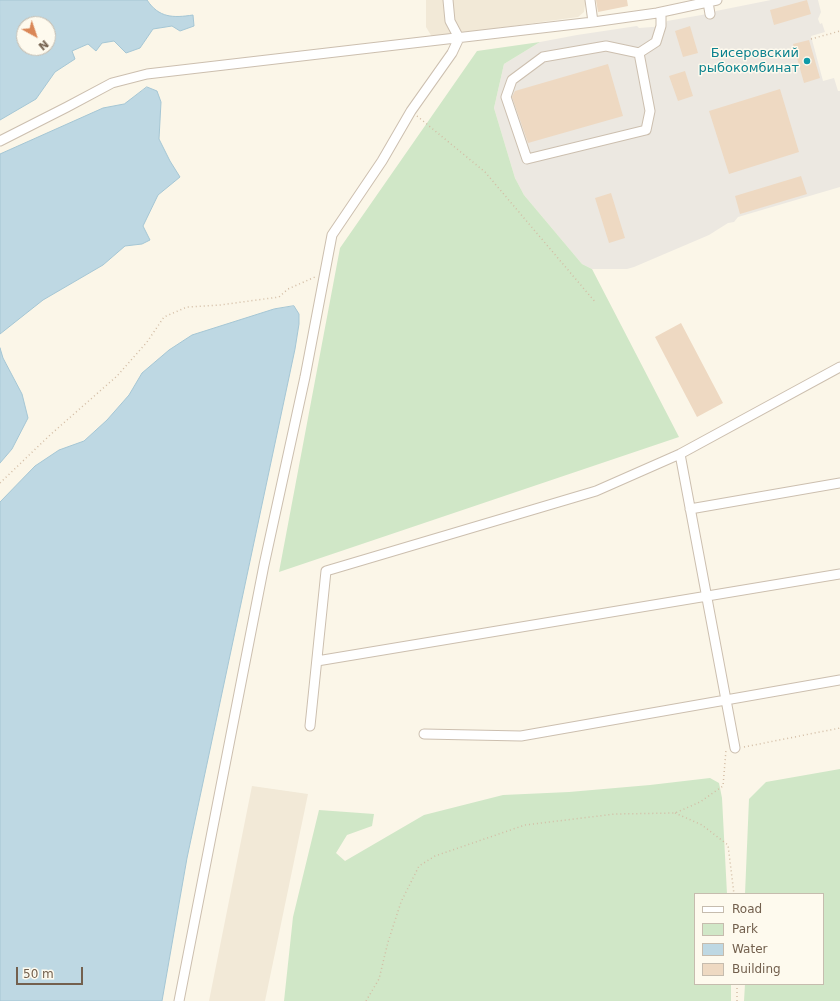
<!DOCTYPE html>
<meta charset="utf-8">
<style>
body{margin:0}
#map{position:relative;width:840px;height:1001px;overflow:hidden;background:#fbf6e8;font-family:"DejaVu Sans",sans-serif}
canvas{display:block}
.legend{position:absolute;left:694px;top:893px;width:130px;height:92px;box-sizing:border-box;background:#fefaee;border:1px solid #c6bcae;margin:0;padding:5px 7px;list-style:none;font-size:12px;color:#73604e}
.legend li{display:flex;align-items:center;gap:8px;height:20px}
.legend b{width:20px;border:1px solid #c6bcae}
.north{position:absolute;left:16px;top:16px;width:40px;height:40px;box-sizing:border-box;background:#fefaee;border:1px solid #c6bcae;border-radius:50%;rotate:140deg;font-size:11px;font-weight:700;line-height:16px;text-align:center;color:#73604e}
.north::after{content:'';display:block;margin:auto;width:14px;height:18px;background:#da8757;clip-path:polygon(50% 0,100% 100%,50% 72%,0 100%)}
.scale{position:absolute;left:16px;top:967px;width:67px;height:18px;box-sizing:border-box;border:2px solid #73604e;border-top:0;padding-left:5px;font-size:12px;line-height:14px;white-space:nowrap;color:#73604e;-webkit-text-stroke:3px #fefaee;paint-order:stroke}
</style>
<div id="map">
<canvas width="840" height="1001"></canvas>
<ul class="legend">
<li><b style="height:5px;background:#fff"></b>Road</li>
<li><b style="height:11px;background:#d0e7c7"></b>Park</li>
<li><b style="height:11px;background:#bed8e3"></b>Water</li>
<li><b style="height:11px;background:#eed9c2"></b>Building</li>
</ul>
<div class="north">N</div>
<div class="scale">50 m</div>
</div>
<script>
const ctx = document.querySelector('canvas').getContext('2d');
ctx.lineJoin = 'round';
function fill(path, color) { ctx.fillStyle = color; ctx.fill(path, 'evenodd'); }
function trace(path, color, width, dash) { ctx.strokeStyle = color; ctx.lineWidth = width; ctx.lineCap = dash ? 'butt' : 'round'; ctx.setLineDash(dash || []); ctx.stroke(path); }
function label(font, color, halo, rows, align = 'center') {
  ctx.font = font + ' "DejaVu Sans",sans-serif'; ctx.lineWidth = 3; ctx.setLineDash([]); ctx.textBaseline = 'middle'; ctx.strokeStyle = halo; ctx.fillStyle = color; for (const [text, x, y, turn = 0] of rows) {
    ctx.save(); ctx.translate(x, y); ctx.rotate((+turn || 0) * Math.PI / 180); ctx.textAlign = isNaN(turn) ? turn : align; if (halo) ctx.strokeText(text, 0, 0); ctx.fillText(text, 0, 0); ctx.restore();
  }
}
const residential = new Path2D(`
 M426,0H585V5L584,12L578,17L432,37L426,27Z
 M252,786L308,794L265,1001H209Z`);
const industrial = new Path2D(`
 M771,0H818L821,12L818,19L820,24L822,23L825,32L811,36L823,81L834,78L838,91H840V187L738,217L734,222L728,223L709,235L634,267L627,269H592L582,264L524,195L515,178L494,108L504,64L540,42L577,35L637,26L639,28L665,26L667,21L713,13L716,11Z`);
const green = new Path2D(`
 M540,42L504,64L494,108L515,178L524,195L582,264L592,269L679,437L279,572L340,248L477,51Z
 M840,769V1001H744L745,984H823V894H745L749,799L766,782Z
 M710,778L719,783L722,798L727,894H695V984H731V1001H284L293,917L319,810L374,814L372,826L347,835L336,853L345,861L424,815L503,795L569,792L650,785Z`);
const water = new Path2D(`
 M0,0H147C159,18 173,18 193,15L194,26L180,31L172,26L153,29L140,48L126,53L114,41L102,43L96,51L88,44L72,51L75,59L55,72L36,99L0,120ZM24,24H48V48H24Z
 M147,87L157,91L161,102L159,139L170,161L180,177L158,195L143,226L150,240L142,244L125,246L103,265L43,300L0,334V154L103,108L124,104Z
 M294,306L299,314V324L295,349L187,858L162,1001H0V502L35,466L59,450L84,441L107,420L129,395L142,373L169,350L192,335L274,309Z
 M0,348L3,358L22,394L28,418L12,449L0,463Z`);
const building = new Path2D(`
 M596,0H627L628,6L598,12Z
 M807,0L811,14L774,25L770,10Z
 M690,26L698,53L683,57L675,31Z
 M809,40L820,78L804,83L793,44Z
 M608,64L623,116L528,143L512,97L515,91Z
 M685,71L693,96L678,101L669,76Z
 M780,89L799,152L729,174L709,111Z
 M801,176L807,194L740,214L735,196Z
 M611,193L625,238L609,243L595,198Z
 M681,323L723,403L697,417L655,337Z`);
const path = new Path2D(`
 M811,39L840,31
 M417,116L485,172L596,303
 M0,483L50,435L117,376L147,342L164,317L187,307L220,305L279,297L288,289L315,277
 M744,747L840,728
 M675,813L702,825L728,845L734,894
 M737,984V1001
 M366,1001L379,979L388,942L401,902L419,866L435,856L525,825L615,814L675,813L700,802L723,786L726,750`);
const minor = new Path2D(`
 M448,0L450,21L459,38
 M590,0L593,22
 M708,2L710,14
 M639,53L650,111L646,130L527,159L506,97L512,80L543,57L606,46L639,53L656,42L661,26V12
 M0,141L67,107L112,83L147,74L593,22L657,13L717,0
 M680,454L735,748
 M690,509L840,483
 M317,661L840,574
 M310,726L326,571L596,491L680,454L840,367
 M424,734L521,736L840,680
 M179,1001L264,565L305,377L332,235L382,161L411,111L452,53L459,38`);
const markers = [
 [807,61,4,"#0f9aa8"]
];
const cultureNames = [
 ["Бисеровский",799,54],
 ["рыбокомбинат",799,69]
];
fill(residential, '#f2e9d7');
fill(industrial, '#ece8e1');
fill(green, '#d0e7c7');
fill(water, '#bed8e3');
trace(water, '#a5c6d4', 1);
fill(building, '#eed9c2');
trace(minor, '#ccbfaf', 11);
trace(path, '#d3bda5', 1.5, [1, 3]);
trace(minor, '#fff', 9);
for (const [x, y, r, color] of markers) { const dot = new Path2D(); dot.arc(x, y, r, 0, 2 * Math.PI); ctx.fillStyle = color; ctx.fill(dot); trace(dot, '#fefaee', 1.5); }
label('13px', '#0d838f', '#fefaee', cultureNames, 'right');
</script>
